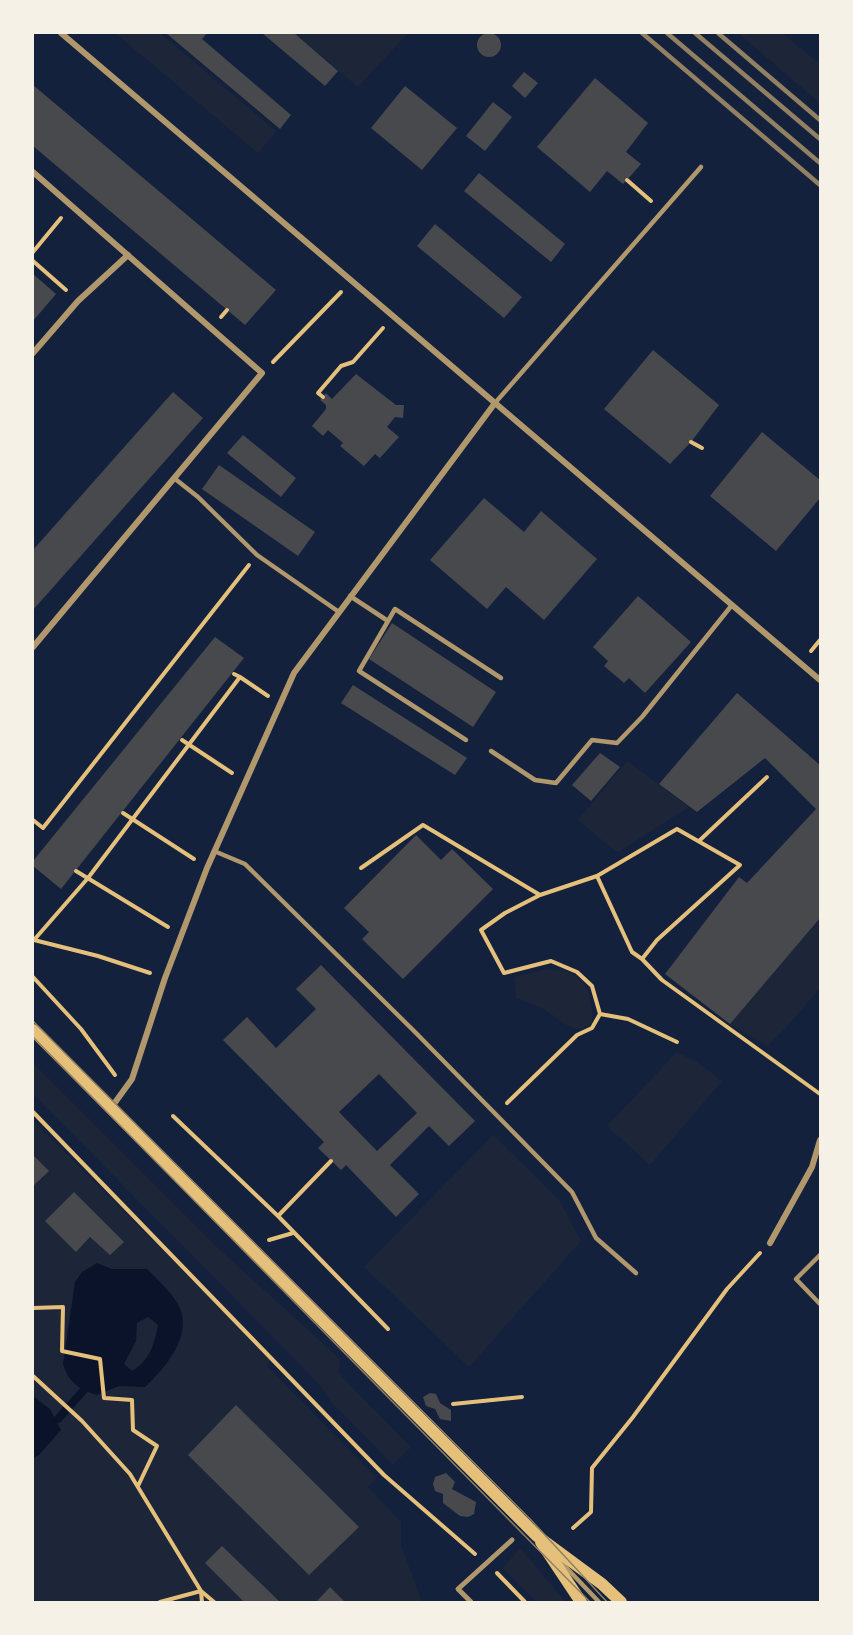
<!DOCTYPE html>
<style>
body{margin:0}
#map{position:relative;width:853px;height:1635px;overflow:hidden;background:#14213d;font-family:"Work Sans",sans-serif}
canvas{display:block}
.frame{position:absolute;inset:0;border:34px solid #f6f1e7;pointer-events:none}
</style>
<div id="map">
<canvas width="853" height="1635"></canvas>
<div class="frame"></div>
</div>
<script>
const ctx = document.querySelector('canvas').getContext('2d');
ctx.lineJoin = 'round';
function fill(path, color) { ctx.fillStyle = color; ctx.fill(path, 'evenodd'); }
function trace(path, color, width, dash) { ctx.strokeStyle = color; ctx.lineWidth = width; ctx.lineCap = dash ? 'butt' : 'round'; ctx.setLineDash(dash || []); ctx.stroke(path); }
const green = new Path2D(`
 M115,33H160L276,131L258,153Z
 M294,33H408L358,87Z
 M738,33H782L820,64V103Z
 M627,761L689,807L620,851H615L578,820Z
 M820,918V988L784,1030L767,1046L730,1024Z
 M548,969C555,970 565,970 571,973C589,982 594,1006 592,1023C575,1037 562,1021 548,1012C539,1006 527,1002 516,998L514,977Z
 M677,1052L697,1062L722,1081L650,1165L607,1126Z
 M33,1063L220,1250L340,1359L338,1373L411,1447L393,1465L332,1403L320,1385L33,1094Z
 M33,1120L271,1359L267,1366L377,1478L368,1487L401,1522V1545L422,1602H33Z
 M493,1135L559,1200L581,1241L469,1367L364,1267Z
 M520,1548L566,1602H537L503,1568Z`);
const water = new Path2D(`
 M97,1263L112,1269H147C157,1279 168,1289 176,1301C197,1331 166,1368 145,1387L119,1386L97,1395C80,1390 68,1382 63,1364L75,1282L82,1272ZM148,1317L158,1325C154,1345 150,1360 132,1371L124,1364L136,1341L137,1323Z
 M33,1396L50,1409L61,1430L39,1455L33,1458Z`);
const stream = new Path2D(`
 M58,1419L83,1391`);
const building = new Path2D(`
 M477 45a12 12 0 1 1 24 0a12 12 0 1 1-24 0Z
 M166,33H207L202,39L291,115L280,129Z
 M262,33H294L338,71L325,86Z
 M524,72L538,83L525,98L512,86Z
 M595,78L648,123L626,152L641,164L627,180L623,184L607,171L590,192L537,147Z
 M33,85L276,290L245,325L33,146Z
 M405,86L457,128L422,170L371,128Z
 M493,102L512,117L485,151L466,136Z
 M479,173L565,244L551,262L464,191Z
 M435,224L522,297L504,318L417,246Z
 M33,274L56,294L33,321Z
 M653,350L719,405L691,442L670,464L604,409Z
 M356,374L396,405H404L403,418L395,417L387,427L399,437L380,458L375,454L364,466L340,446L343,443L328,430L323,436L312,426L326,409V405L320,400L326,393L332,399Z
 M173,392L203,418L33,610V550Z
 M762,432L820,480V498L776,551L710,496Z
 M243,435L296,478L281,497L227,453Z
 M219,465L315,532L298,556L202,489Z
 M484,498L524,532L541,511L597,559L544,620L506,587L487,609L430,560Z
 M638,596L691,642L645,693L629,678L624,683L604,666L608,661L593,647Z
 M392,623L496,692L473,727L369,659Z
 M215,637L244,658L61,889L33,866V861Z
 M353,685L467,758L455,775L341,703Z
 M737,693L820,765V918L730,1024L665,974L739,877L747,883L816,809L765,758L697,812L659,784Z
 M600,753L620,767L591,801L572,785Z
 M416,835L441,860L452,849L493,889L403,979L362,939L369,932L344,908Z
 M321,965L475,1121L449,1146L429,1126L390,1165L419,1194L396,1217L346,1165L341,1170L318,1148L324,1142L223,1040L247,1017L276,1048L316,1009L296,989ZM379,1074L417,1113L377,1151L339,1112Z
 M33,1155L49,1171L33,1186Z
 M74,1192L124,1242L110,1255L90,1237L76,1252L45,1221Z
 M430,1393L436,1394L440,1403L451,1410V1421L440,1419L435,1409L426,1406L423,1397Z
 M236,1405L359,1527L309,1575L188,1455Z
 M446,1473L455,1482L452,1489L476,1502L474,1514L468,1517L460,1516L443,1503V1494L435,1491L433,1484L435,1477Z
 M222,1546L280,1602H244L205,1563Z
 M330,1587L345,1602H316Z`);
const path = new Path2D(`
 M627,180L651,201
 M33,252L61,218
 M33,261L66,290
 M221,317L227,310
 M273,362L341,292
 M323,397L318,393L341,366L353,362L383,328
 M691,442L702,448
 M811,651L820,640
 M234,674L240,677
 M182,740L232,773
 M123,813L194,859
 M33,820L43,828L249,565
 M699,841L767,777
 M361,868L423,825L540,895L505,913L481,930L504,973L551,961L577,972L592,986L600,1014L628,1019L677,1042
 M76,871L168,927
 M540,895L597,876L677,829L740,865L657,940L642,959L632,952L597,876
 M642,959L662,980L820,1094
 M150,973L98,956L34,940L88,878L240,677L268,696
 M33,977L81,1029L115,1075
 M507,1103L577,1035L592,1028L600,1014
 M33,1112L384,1475L475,1554
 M173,1116L278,1216L388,1329
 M278,1216L331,1161
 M269,1240L293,1233
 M33,1308L63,1307L62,1351L100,1359L104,1398L132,1400L133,1430L157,1446L138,1486
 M33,1376L82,1421L130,1474L201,1591L214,1602
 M453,1404L522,1397
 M573,1528L591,1512L592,1468L633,1417L727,1289L760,1253
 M497,1573L525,1602
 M201,1592L202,1602
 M160,1602L201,1591`);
const service = new Path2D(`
 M495,403L701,167
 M174,478L198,497L257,555L339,612
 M350,596L388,621
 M466,740L359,671L395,609L501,678
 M491,751L535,780L556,783L592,740L617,743L642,717L732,605
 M214,851L245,864L416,1033L572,1192L596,1238L636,1273
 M820,1255L796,1279L820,1304
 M559,1560L599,1602`);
const pedestrian = new Path2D(`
 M471,1602L458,1589L512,1540`);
const minor = new Path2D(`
 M61,33L820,680
 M33,172L262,373L33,647
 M33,353L78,301L128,255
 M111,1108L132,1079L165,978L207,868L294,673L495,403
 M770,1243L812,1167L820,1140`);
const secondary = new Path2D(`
 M33,1030L537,1536L602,1584L621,1602
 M541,1542L581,1602`);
const tram = new Path2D(`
 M33,1021L532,1521L607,1602
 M33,1037L590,1602`);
const rail = new Path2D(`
 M642,33L820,185
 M667,33L820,163
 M695,33L820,139
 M718,33L820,120`);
fill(green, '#1d2539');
fill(water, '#0b132b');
trace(stream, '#0b132b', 8);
fill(building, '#48494c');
trace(path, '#e5c07b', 4);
trace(service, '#b1986c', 4.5);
trace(pedestrian, '#b1986c', 5);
trace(minor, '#b1986c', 6);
trace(secondary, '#e5c07b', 12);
trace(tram, '#918062', 1.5);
trace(rail, '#918062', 4.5);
</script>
